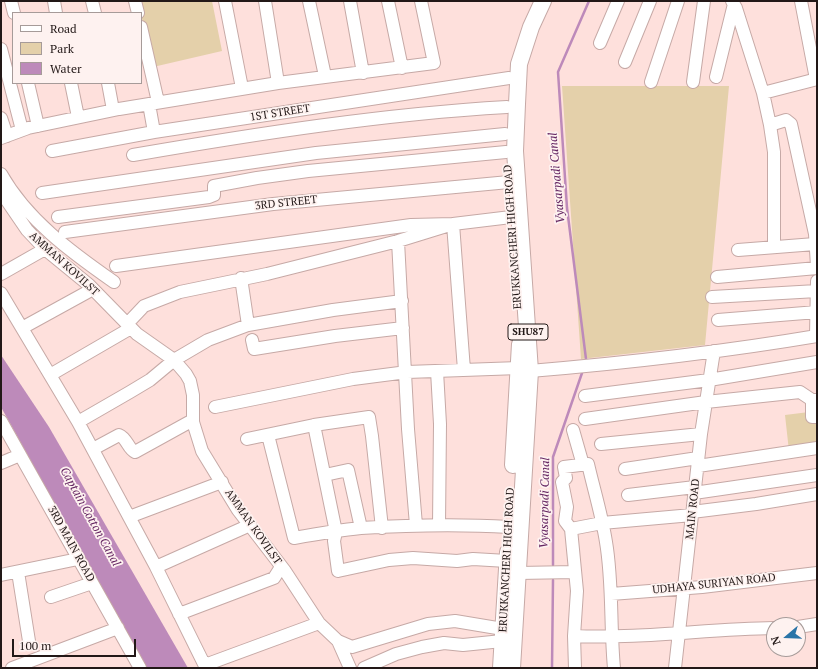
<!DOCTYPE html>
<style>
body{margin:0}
#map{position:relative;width:818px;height:669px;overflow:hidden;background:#fee0dc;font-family:"PT Serif",serif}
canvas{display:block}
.frame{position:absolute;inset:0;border:2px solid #221817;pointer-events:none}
.legend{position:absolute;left:12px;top:12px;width:130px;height:72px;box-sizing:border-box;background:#fef2f0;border:1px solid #a69b99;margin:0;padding:5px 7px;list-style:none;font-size:12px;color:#221817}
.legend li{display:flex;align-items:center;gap:8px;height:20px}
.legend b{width:20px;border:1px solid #a69b99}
.north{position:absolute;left:766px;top:617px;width:40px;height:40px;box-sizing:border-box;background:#fef2f0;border:1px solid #a69b99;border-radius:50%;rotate:251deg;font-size:11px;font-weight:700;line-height:16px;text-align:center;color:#221817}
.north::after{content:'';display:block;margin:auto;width:14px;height:18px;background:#2974a7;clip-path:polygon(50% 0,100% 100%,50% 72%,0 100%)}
.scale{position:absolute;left:12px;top:639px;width:124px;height:18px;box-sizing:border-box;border:2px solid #221817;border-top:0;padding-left:5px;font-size:12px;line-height:14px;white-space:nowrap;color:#221817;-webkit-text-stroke:3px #fef2f0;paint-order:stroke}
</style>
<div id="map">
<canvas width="818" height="669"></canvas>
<div class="frame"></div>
<ul class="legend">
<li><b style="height:5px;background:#fff"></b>Road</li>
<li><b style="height:11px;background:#e4d0aa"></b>Park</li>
<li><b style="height:11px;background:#bd8aba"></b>Water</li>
</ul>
<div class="north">N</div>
<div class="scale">100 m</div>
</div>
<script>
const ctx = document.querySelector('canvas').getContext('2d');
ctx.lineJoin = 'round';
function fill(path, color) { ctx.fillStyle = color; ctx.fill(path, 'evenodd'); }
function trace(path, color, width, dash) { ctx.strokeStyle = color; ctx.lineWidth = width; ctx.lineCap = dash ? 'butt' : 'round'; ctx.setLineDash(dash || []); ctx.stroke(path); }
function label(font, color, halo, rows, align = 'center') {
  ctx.font = font + ' "PT Serif",serif'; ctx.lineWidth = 3.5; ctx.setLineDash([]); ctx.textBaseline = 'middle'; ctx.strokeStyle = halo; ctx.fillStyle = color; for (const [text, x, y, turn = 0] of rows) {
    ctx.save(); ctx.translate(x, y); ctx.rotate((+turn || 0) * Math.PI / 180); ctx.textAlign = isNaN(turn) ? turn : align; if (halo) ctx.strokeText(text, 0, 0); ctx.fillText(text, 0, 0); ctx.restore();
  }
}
const green = new Path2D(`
 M138,1H212L222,51L153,67Z
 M562,86H729L705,345L581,359Z
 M809,412L817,419V446L789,451L785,415Z`);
const water = new Path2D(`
 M1,355L49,427L188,668H145L1,407Z`);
const stream = new Path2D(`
 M586,359L567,208L558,72L589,1
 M553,565V457L582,373
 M552,668L553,580`);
const minor = new Path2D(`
 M11,1L14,13
 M54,1L56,13
 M92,1L95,13
 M135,1L138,13
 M225,1L242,88
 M265,1L278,83
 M309,1L325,76
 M350,1L363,73
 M388,1L402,68
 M732,1L736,8L763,93L770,125L774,152V247
 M801,1L816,79
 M141,27L158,102
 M600,43L618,1
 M1,49L22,130
 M625,62L650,1
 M716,77L734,4
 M651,82L678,1
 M693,82L704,1
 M28,83L38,126
 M71,83L78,117
 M108,83L113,110
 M763,93L817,79
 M149,104L154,132
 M1,118L7,136
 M770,125L786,120L791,124L815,234L817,266
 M1,138L28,128L119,109L278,83L434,63L421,1
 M52,151L154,132L509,78
 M133,155C255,134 383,114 507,107
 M1,174C27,220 71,252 114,282
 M1,192L27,230L45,249L89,285L137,334L174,360L186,374L190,381L193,395V422L202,451L238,510L285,571L319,623L338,641L352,647L428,624L455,621L503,629
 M42,193L316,153L505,134
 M58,217L209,197L214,195V186L257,178L308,171L506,152
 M65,232L273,204L509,182
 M398,241L408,429L416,525
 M738,250L815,244
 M116,266L411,225L453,224L464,370
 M1,274L45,249
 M717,277L817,268
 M241,278L248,325
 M1,293L78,422L156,567L206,668
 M712,297L817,291
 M718,320L817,312
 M127,324L144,306L180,292L267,274L398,241L453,224L511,217
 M22,328L93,289
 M816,336L817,281
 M252,340L254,349L335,336L403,328
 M437,371L440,424L439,525
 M50,375L131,328
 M585,396L709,380L817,362
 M812,400V417H817
 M215,407L353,379L407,372L519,368L530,371C626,363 722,352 817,336
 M585,419L706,402L800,392L812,400H817
 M1,421L140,668
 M78,422L130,392L150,380L174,360L208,340L248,325L333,310L402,301
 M314,425L336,532L334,541L338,571L389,560L413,558L457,561L473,559L507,561
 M573,430L583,465
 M268,435L294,538C316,534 339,530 361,528C411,525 460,524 509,527
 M247,439L314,425L369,417L372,436L382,528
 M601,444L701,434
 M93,449L119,435C127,438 128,449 135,452L193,420
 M1,463L20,455
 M698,466L817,448
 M625,469L698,458
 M325,475L348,470L361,528
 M694,493L817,475
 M628,495L695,487
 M692,512L756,504L817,494
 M129,517L222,482
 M571,529L602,523L692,515
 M156,567L250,525
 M18,572L29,641
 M518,573L575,572
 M1,575L78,559
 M611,594L702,587L817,573
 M51,597L92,583
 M179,614L274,578L281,567
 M798,627L817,624
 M574,636C641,639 707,629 774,628
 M338,641L350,668
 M205,665L319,623
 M12,668L118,628
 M364,668L396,654L422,647L444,643L463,645L502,641
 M575,668L574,636L577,591L571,529L565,521L567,507L562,482L566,478L564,467L588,464C594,490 602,516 606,542C613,583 610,626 614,668
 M675,668L701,434L714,351`);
const major = new Path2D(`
 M513,465L520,344
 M501,668L508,552
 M512,668L530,371L515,151L517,104L519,64L531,27L543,1`);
const shields = [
 [528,332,40]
];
const shieldNames = [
 ["SHU87",528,332]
];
const streetNames = [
 ["1ST STREET",280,113,-9],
 ["3RD STREET",286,203,-6],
 ["ERUKKANCHERI HIGH ROAD",513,237,-94],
 ["AMMAN KOVILST",64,264,42],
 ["MAIN ROAD",693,509,-84],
 ["AMMAN KOVILST",253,527,55],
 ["3RD MAIN ROAD",71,544,61],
 ["ERUKKANCHERI HIGH ROAD",507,560,-87],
 ["UDHAYA SURIYAN ROAD",714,584,-6]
];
const waterNames = [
 ["Vyasarpadi Canal",557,178,-95],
 ["Vyasarpadi Canal",545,503,-89],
 ["Captain Cotton Canal",90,517,61]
];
fill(green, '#e4d0aa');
fill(water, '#bd8aba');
trace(stream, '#bd8aba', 2.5);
trace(minor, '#c6a9a6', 14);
trace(major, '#c6a9a6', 18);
trace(minor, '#fff', 12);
trace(major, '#fff', 16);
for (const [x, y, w] of shields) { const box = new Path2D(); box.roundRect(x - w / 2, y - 8, w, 16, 3); ctx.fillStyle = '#fef2f0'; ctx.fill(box); trace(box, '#221817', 1); }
label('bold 10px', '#221817', null, shieldNames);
label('11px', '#221817', '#fef2f0', streetNames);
label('italic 12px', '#652763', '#fef2f0', waterNames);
</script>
